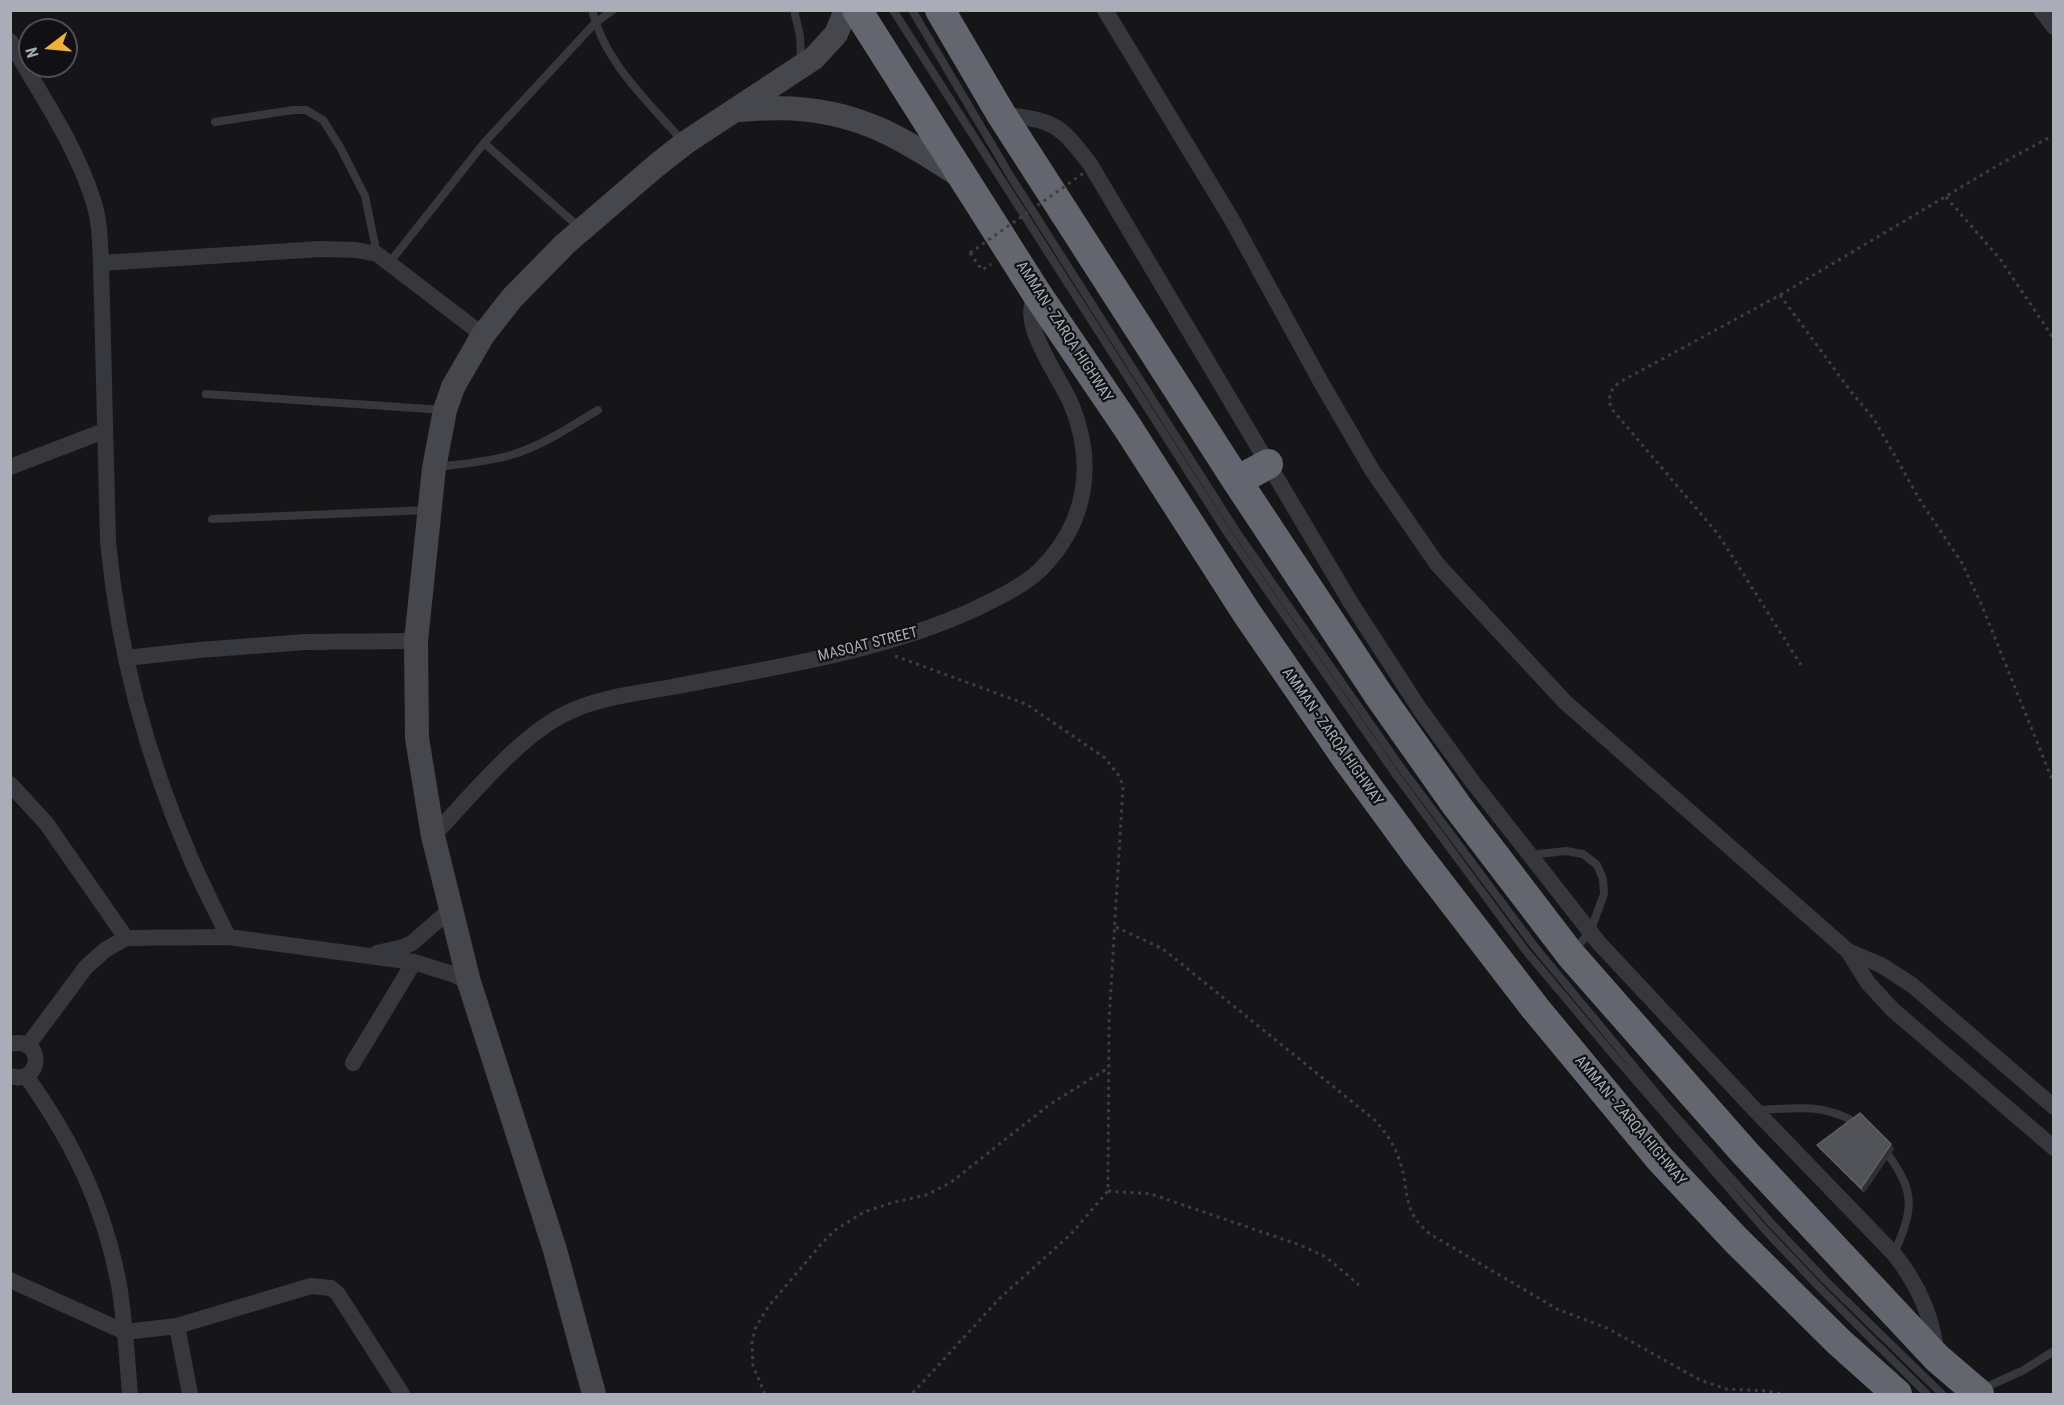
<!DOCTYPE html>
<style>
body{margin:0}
#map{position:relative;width:2064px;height:1405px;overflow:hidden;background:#161618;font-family:"Roboto Condensed",sans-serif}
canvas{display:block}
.frame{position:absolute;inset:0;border:12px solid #a8adb8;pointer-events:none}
.north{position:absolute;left:18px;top:18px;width:60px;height:60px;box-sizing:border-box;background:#111113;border:2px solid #4d4f55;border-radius:50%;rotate:254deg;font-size:16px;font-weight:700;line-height:24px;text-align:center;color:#a8adb8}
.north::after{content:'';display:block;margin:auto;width:21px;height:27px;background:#f2b134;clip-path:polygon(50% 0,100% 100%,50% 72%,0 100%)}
</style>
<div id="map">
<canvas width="2064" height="1405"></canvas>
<div class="frame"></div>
<div class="north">N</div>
</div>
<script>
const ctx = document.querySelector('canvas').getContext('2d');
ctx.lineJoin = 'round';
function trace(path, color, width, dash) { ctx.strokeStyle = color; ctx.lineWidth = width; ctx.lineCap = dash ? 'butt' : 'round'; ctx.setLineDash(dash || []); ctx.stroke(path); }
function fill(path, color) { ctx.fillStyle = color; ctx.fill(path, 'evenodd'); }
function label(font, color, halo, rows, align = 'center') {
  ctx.font = font + ' "Roboto Condensed",sans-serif'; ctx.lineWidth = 4.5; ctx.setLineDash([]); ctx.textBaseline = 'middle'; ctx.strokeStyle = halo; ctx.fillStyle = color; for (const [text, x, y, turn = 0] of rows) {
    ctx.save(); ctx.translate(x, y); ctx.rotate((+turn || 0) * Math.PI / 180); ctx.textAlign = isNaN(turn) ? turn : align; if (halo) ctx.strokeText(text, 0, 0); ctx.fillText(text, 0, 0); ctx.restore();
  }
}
const path = new Path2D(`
 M1946,197L2000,259L2054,339
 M970,253L982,270L991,264
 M1780,295L1852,393L1874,419L1921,502L1962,563L1982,606L2054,784
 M895,656L1026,704L1105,758L1120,777L1123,787L1109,1020L1108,1191L1071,1234L999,1299L912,1394
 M1801,665L1718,534L1611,408C1608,396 1610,389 1620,382L1780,295L2000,164L2054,135
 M1116,927L1163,949L1376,1121C1386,1133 1395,1146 1400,1162C1410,1192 1401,1210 1430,1234L1557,1309L1607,1328L1700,1380L1726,1389L1767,1391L1781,1394
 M1108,1191L1151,1194L1300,1245L1326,1257L1359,1285
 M765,1394L753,1366L752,1342L755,1329L768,1307L822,1243L835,1230L864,1212L891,1203L926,1195L950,1183L1049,1105L1108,1068`);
const lane = new Path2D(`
 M592,10C605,64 649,102 684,143
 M794,10L800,36L801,60
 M893,10L1228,534L1396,775L1525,950L1610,1051L1765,1230L1819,1287L1927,1394
 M912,10L1011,177L1236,531L1402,769L1535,947L1670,1110L1772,1224L1825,1280L1942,1394
 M215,122L293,110H306L323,120L340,147L365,196L377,254
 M484,143L580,228
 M390,262L484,143L595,23L613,10
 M206,394L444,410
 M437,467C462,464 487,462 511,455C542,446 570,427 598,410
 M212,519L429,510
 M1529,855L1566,851L1583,854L1597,865L1603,879L1604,894L1590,932L1573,951
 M1755,1110C1794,1109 1822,1102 1856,1123
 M1889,1156C1917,1195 1912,1211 1894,1254
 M1982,1389L2024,1370L2054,1351`);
const street = new Path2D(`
 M1105,10L1232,220L1322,384L1372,470L1437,564L1565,702L1848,951L1868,983L1893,1010L2054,1148
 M2041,10L2054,27
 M10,41C39,92 75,143 93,200C100,220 100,242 101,263L108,541C118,650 147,758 191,859C202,885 216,911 228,937
 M1001,114C1054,121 1058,122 1090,164L1351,603L1419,708L1472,781L1599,943L1755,1110L1894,1254C1917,1283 1932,1314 1936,1351
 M101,263L320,249L356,250L377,254L483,335
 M10,467L104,431
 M126,658L199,650L306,642L416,641
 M10,784L46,823L126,938
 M433,836C470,797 522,732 571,711C601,697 640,693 672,687C773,667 878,653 973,610C995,599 1022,587 1040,570C1086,524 1096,466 1072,406C1061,378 1015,321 1037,294
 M1848,951L1881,965L1912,985L2054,1107
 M377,953L403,947L412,943L450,910
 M10,1044C46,1036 42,1086 10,1076
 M28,1045L86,967L105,950L126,938L228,937L414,962L452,974L469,982
 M353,1063L414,962
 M26,1076C73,1142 104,1205 119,1285C125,1321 127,1358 130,1394
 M10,1280L125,1332L177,1326L311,1286L331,1288L338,1294L402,1394
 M177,1326L190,1394`);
const secondary = new Path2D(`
 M738,110C758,109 779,107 799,109C864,114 907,141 960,176
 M594,1394L555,1250L469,982L433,836L417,738L416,641L434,468L445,410L453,387L483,335L512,298L565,244L657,165L685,143L814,58L836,34L846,10`);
const highway = new Path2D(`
 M857,10L1037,294L1126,425L1246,612L1347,759L1415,852L1535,1008L1660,1159L1735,1239L1839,1342L1897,1394
 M940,10L1001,114L1237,481L1378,694L1457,806L1570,954L1745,1153L1937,1358L1979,1394
 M1237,481L1268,464`);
const pathBridge = new Path2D(`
 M970,253L1085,172`);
const wall = new Path2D(`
 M1817,1145L1894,1149L1864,1193L1821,1150Z`);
const shadedWall = new Path2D(`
 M1891,1144L1894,1149L1864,1193L1861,1188Z`);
const building = new Path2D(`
 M1860,1113L1891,1144L1861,1188L1817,1145Z`);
const streetNames = [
 ["AMMAN - ZARQA HIGHWAY",1064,332,57],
 ["MASQAT STREET",868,645,-14],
 ["AMMAN - ZARQA HIGHWAY",1332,737,55],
 ["AMMAN - ZARQA HIGHWAY",1630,1121,50]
];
trace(path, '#3d3f44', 3, [3, 4.5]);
trace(lane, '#37383d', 8);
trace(street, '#37383d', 16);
trace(secondary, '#45474d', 24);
trace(highway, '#63666e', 30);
trace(pathBridge, '#3d3f44', 3, [3, 4.5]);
fill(wall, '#47494d');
fill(shadedWall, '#2f3033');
fill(building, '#525359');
trace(building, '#5f6168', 1.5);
label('15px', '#a8adb8', '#111113', streetNames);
</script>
